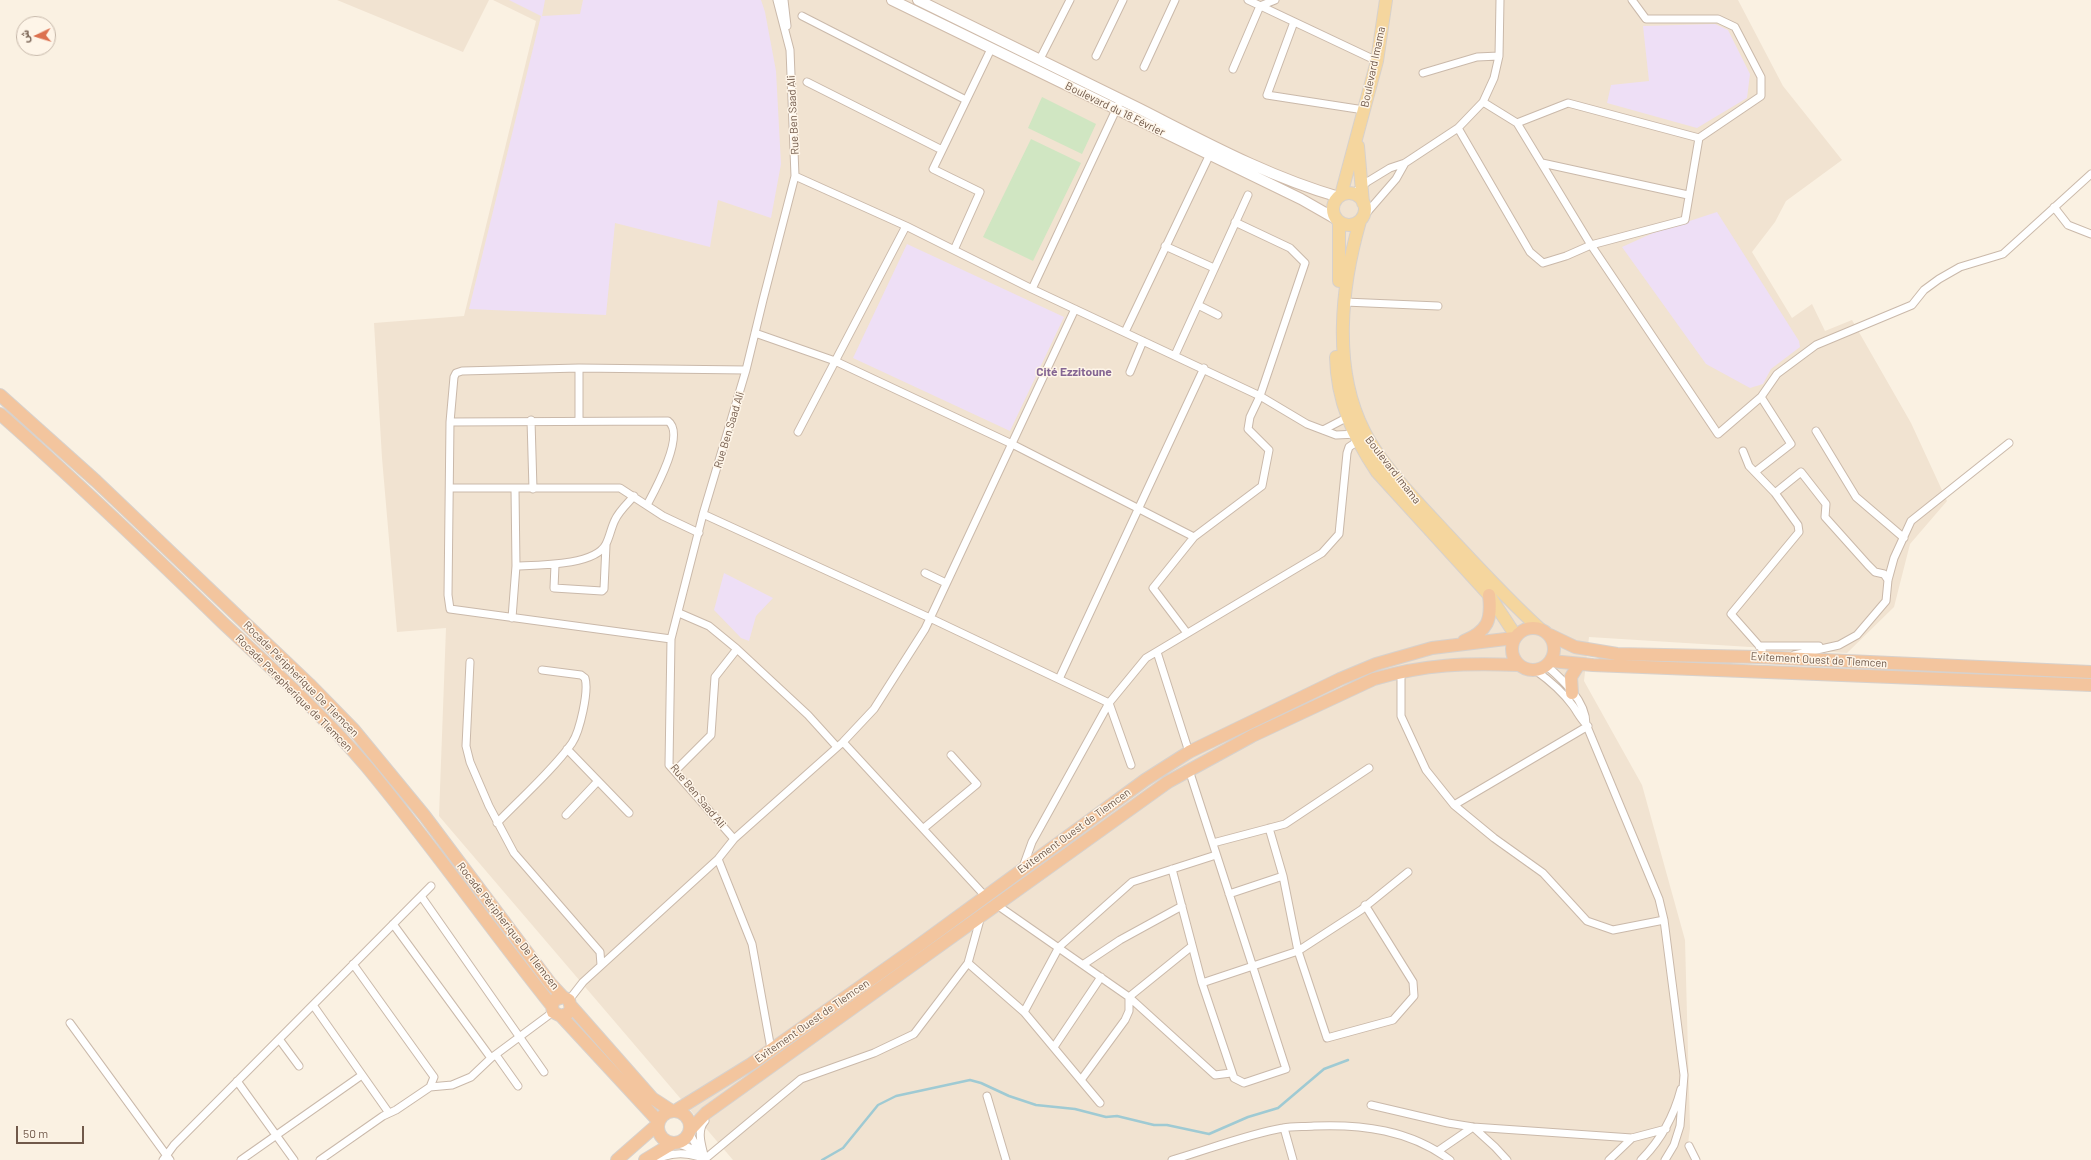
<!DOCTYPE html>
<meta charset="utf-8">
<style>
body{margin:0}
#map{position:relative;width:2091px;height:1160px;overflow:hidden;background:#faf1e2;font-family:Barlow,Vazirmatn,sans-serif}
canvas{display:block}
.north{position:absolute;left:16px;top:16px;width:40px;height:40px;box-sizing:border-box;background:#fef5e8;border:1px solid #c5b7a9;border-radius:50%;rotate:266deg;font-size:11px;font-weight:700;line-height:16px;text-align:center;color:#70594a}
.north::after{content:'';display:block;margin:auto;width:14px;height:18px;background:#dc714f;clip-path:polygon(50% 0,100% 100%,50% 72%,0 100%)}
.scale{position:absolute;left:16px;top:1126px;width:68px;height:18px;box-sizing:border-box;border:2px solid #70594a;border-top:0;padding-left:5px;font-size:12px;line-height:14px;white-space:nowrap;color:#70594a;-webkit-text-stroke:3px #fef5e8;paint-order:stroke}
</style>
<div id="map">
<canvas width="2091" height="1160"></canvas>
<div class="north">ش</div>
<div class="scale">50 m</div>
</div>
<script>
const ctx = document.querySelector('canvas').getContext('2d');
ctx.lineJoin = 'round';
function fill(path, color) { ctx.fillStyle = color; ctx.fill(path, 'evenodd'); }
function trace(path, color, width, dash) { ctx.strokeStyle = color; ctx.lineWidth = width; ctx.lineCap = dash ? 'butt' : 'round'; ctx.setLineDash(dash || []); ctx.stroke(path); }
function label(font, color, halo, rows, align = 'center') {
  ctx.font = font + ' Barlow,sans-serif'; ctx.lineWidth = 3; ctx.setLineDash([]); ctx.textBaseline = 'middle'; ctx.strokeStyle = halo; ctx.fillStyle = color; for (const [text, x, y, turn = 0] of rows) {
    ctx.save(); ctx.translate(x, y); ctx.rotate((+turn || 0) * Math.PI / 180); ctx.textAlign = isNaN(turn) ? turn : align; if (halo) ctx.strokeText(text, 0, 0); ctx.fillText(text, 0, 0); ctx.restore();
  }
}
const residential = new Path2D(`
 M337,0H489L463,52Z
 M493,0H1738L1783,86L1842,160L1786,201L1775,222L1752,252L1792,318L1812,304L1825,331L1852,320L1911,423L1947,501L1910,544L1894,607L1847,653L1589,637L1584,681L1642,785L1685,940L1690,1128L1687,1152L1691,1160H733L439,816L446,628L397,632L382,458L374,323L464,316L536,21Z`);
const education = new Path2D(`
 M509,0H545L542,16L580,14L583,0H761L765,12L776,71L781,164L771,218L718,200L710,247L615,223L606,315L469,309L541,16Z
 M1715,24L1728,30L1750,74L1747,98L1697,128L1607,103L1611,85L1649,81L1643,26Z
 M1717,212L1799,341L1800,347L1771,369L1763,384L1750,388L1706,364L1622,247L1653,233Z
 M907,244L1064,317L1010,431L853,358Z
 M724,573L773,598L756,616L749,641L741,638L714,610Z`);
const green = new Path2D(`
 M1042,97L1096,124L1082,154L1028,128Z
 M1031,139L1081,163L1033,261L983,237Z`);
const stream = new Path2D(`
 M822,1160L843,1148L878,1105L896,1096L970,1080L981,1083L1009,1096L1036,1105L1075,1109L1106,1117L1117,1116L1154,1125H1167L1209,1134L1248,1117L1278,1108L1324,1069L1348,1060`);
const minor = new Path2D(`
 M784,0L787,26
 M1248,0L1377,61
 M802,16L966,100
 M1294,22L1267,95L1364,110
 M1096,56L1123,0
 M1040,59L1070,0
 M1144,67L1175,0
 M1233,69L1260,6L1275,0
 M1423,73L1477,57L1499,56
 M807,82L942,150
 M1483,102L1517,123L1568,103L1699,138L1761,96V77L1735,27L1718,19H1646L1632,0
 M1517,123L1591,245L1718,434L1761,397L1777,374L1816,345L1912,305L1924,290L1939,279L1960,267L2003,254L2091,174
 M1458,128L1530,252L1543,263L1566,256L1591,245L1685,220L1699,138
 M1542,163L1688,195
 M795,176L906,226L1032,289L1260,396L1307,424L1336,435L1358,434
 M1353,194L1367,182L1390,168L1405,163L1458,128L1483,102L1494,78L1499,56L1500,0
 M2054,207L2068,225L2091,234
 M1363,217L1396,179L1405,163
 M1165,246L1214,268
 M954,250L980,192L933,169L991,49
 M1032,289L1121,99
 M1345,302L1438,306
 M1198,305L1218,315
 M1125,332L1211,152
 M755,333L835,361L1012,444L1194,537L1262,486L1269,450L1248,429L1250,417L1260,396L1305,263L1290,248L1235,222
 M1175,355L1248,195
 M1130,372L1143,341
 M531,420L533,489
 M579,420V368
 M450,422L668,421C686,434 655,490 647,505
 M1323,430L1350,416
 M1816,431L1856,497L1904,538
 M798,432L906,226
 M1743,451L1749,466L1775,493
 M1755,472L1791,444L1761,397
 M450,488H620L663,516L699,533
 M703,514L930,618L1109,703L1032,842L1023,867
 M555,565L554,588L602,591L604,589L606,545
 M516,566C537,565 595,566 606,544C610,536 611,528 615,520C619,511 627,504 634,496
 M925,573L946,583
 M512,618L516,566L515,489
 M1187,633L1153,588L1194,537
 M671,639L450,609L448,595L450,422L454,377L456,373L462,371L579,368L746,370
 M1759,646H1819
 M737,649L808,715L837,747
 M1157,652L1189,752
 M1794,655L1839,645L1857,635L1886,601L1888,580L1894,558L1911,521L2009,443
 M1763,657L1762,649L1731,614L1799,532L1798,525L1775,493L1801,472L1826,504L1825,517L1868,565L1875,572L1884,574L1888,580
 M470,662L466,746L470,762L489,806L514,853L600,952L601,965
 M1547,666C1563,680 1586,701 1586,724L1659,899L1664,920L1684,1075L1680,1126L1674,1145L1665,1160
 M1535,670C1549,680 1563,692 1573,706C1578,713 1580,718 1586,724
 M1401,672V716L1426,770L1454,805L1494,838L1543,873L1587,921L1613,930L1664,920
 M1059,679L1204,368
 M843,742L986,897
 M567,749L629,813
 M1131,765L1109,703L1146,658L1322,553L1339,534L1347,453L1349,447L1358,441
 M675,771L711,735L715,677L737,649L709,626L679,613
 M1454,805L1588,726
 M566,815L598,781
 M497,823C520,799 554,769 572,743C580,731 589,691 585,678L581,675L542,670
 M924,828L977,784L951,755
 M1269,828L1283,876L1298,951L1327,1038L1393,1020L1414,996L1413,982L1365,905
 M734,839L669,765L671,639L703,514L746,370L763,300L795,176L790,50L777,0
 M1213,843L1285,824L1369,768
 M718,859L752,944L771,1049
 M1172,869L1202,983L1234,1078L1244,1083L1286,1069L1189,770
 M1229,894L1283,876
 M421,896L544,1072
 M997,905L1129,997L1215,1075L1231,1073
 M981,916L968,963L1024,1012L1100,1103
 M393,924L491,1058
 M353,964L434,1077L430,1087
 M1084,964L1120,940L1182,906
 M1202,983L1298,951L1361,910L1408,872
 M569,1000L583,982L718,859L734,839L843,742L874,709L925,629L1075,309
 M313,1005L389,1113
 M1024,1012L1059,947L1132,882L1216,855
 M70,1023L170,1160
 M279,1039L299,1066
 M1054,1047L1101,977
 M496,1055L518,1086
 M1081,1080L1125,1020L1129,1011V997L1192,946
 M237,1081L294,1160
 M987,1096L1006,1160
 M1371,1105L1448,1123L1473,1127L1632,1138L1666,1129
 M1284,1128L1293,1160
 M689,1132L700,1153
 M676,1143L690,1148L700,1155
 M1689,1146L1696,1160
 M1438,1151L1473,1127L1495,1147L1507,1160
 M705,1159L801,1079L874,1053L914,1034L968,963
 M705,1159C702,1146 696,1131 705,1121
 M163,1160L174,1145L431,886
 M241,1160L362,1075
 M320,1160L383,1116L396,1110L430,1087L452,1085L471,1077L491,1058L553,1012
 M655,1160C671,1152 688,1152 705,1159
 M1172,1160C1207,1150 1248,1134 1283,1128C1293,1126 1304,1127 1314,1126C1362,1124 1410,1130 1450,1160
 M1609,1160L1632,1138
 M1641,1160C1661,1140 1674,1116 1681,1089`);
const secondary = new Path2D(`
 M892,0L1301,199L1336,219
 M918,0C992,36 1066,72 1140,109C1205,142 1269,177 1339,197`);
const primary = new Path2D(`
 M1358,146L1363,203
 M1333 209a16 16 0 1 1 32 0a16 16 0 1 1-32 0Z
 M1341,195L1377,61L1386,0
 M1360,221C1341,287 1332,368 1364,431C1380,464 1420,505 1446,533C1476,565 1506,598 1539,628
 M1339,281V222
 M1336,357C1337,401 1353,436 1377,472L1489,595L1516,636`);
const trunk = new Path2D(`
 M0,395L96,481L309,684L354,730L424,815L550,983L563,997
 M0,414C76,481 150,552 223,623C272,669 323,715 367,767C431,844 489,927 552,1006L553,1012L561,1016L567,1014L571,1009L569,1000L563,997L554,1000L552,1006
 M1512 649a21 21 0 1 1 42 0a21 21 0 1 1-42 0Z
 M1550,635L1575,647L1617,654L1759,657L2091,672
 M1464,641C1488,631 1492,620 1489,595
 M1551,661L1593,665L2091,685
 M1572,693L1571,677L1579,664
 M571,1006L652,1098L672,1111
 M561,1016L659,1122
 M675,1111L751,1064L911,951L1145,780L1189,752L1340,679L1376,664L1432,648L1514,638
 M658 1127a16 16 0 1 1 32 0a16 16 0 1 1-32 0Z
 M690,1130L706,1113L1168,782L1252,736L1374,679C1427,664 1464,663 1519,665
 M617,1160L658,1124
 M645,1160L673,1143`);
const streetNames = [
 ["Boulevard Imama",1373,67,-78],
 ["Boulevard du 18 Février",1115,109,26],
 ["Rue Ben Saad Ali",793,115,-93],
 ["Rue Ben Saad Ali",729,430,-73],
 ["Boulevard Imama",1393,470,52],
 ["Evitement Ouest de Tlemcen",1819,660,3],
 ["Rocade Péripherique De Tlemcen",301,679,45],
 ["Rocade Perepherique de Tlemcen",294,693,45],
 ["Rue Ben Saad Ali",698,796,50],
 ["Evitement Ouest de Tlemcen",1074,831,-36],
 ["Rocade Péripherique De Tlemcen",508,926,52],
 ["Evitement Ouest de Tlemcen",812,1021,-35]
];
const neighbourhoodNames = [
 ["Cité Ezzitoune",1074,372]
];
fill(residential, '#f1e3d1');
fill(education, '#eedff6');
fill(green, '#d0e6c2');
trace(stream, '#9fcad3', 2.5);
trace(minor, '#cab9aa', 9);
trace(secondary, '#cfbbaa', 12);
trace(primary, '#d7d1cc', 14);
trace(trunk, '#d7d1cc', 14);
trace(minor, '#fff', 7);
trace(secondary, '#fff', 10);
trace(primary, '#f5d69e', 12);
trace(trunk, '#f3c59e', 12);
label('11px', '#70594a', '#fef5e8', streetNames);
label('bold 12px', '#856693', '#fef5e8', neighbourhoodNames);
</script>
